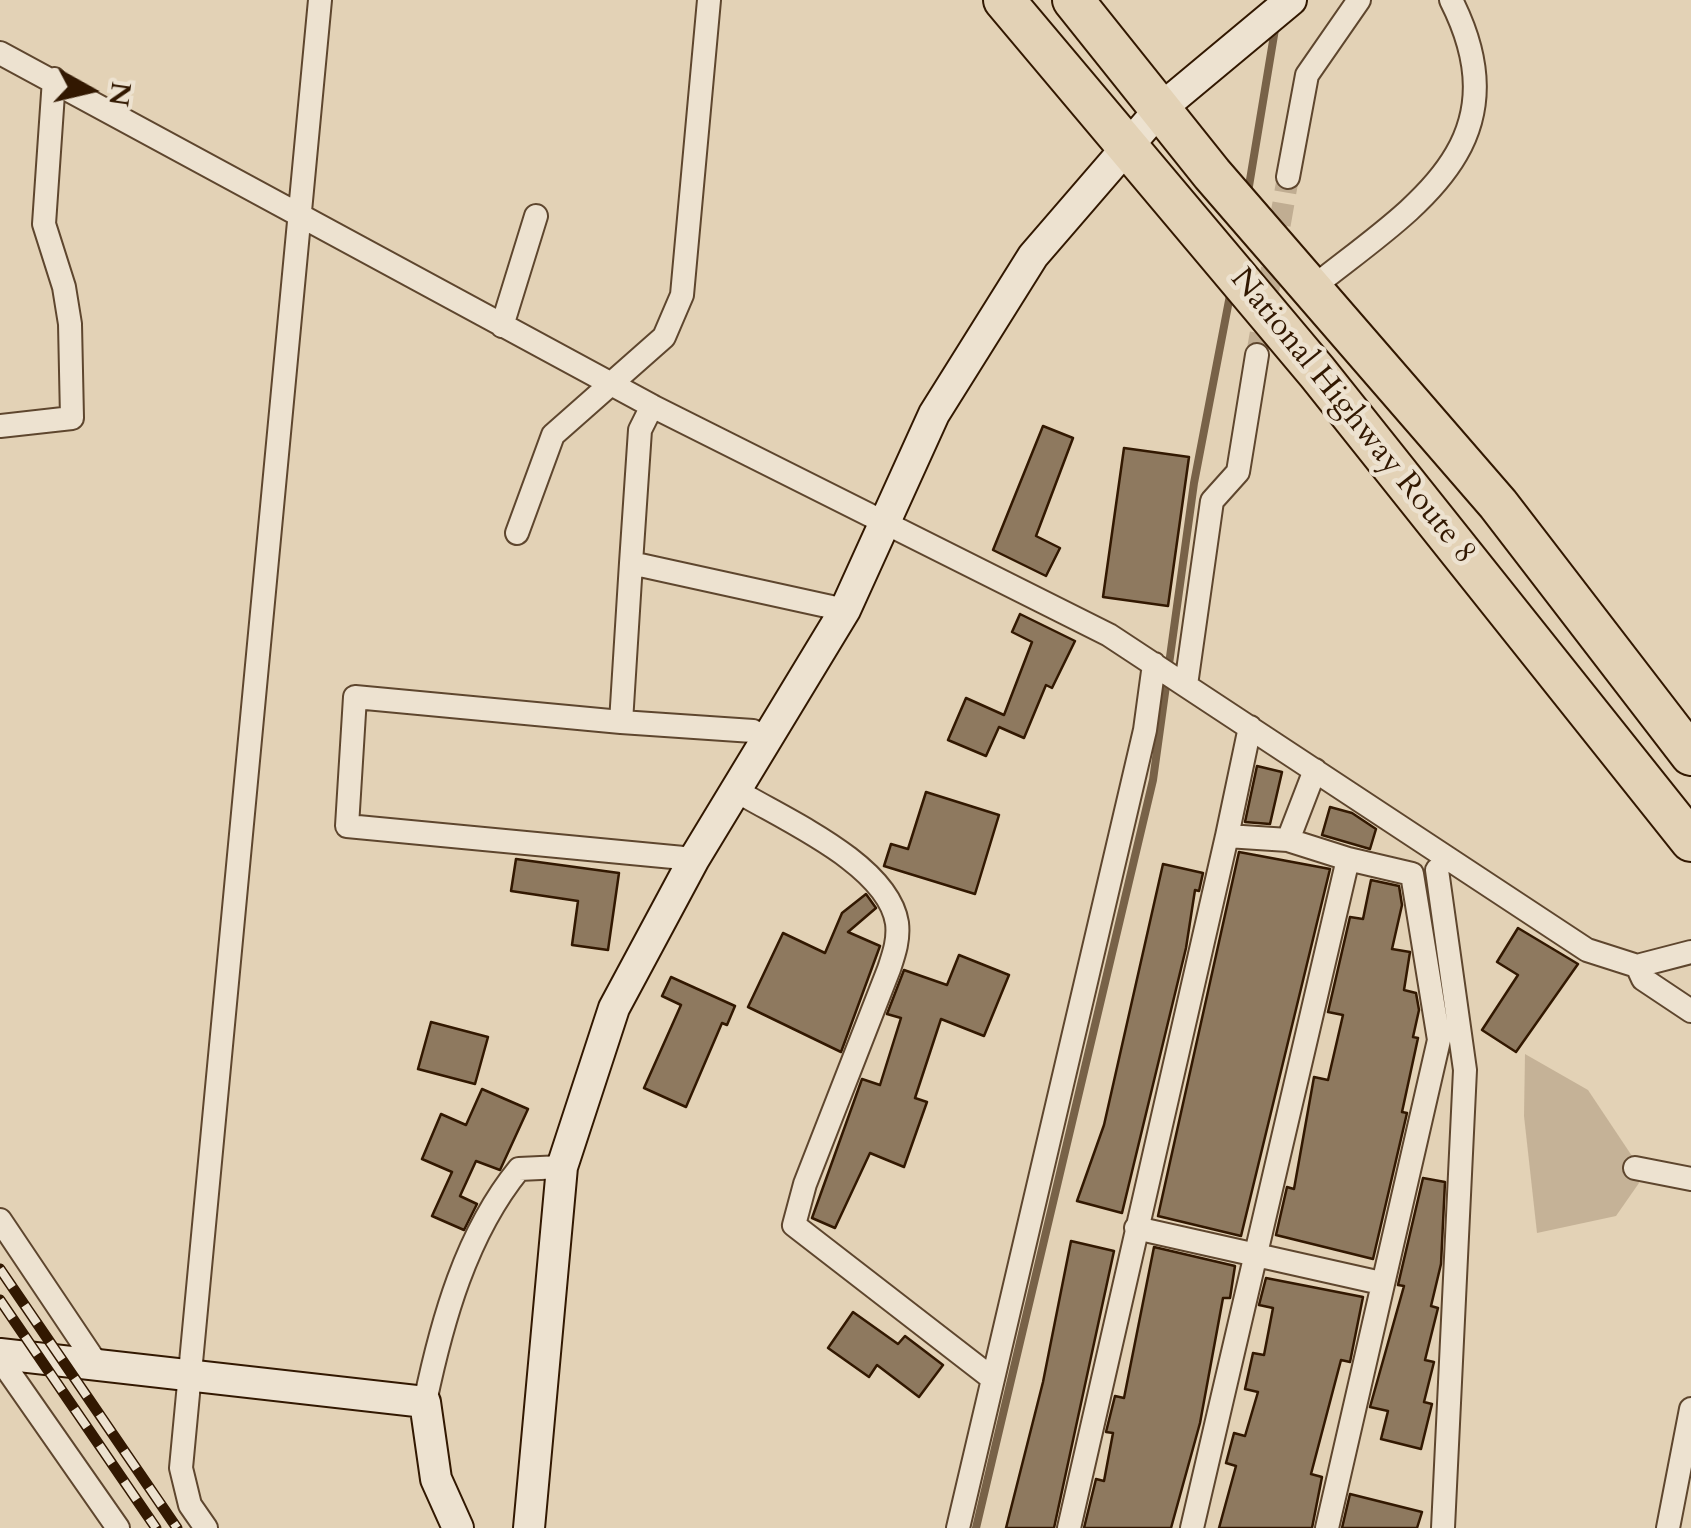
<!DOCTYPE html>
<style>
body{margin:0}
#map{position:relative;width:1691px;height:1528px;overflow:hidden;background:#e3d2b6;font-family:Cardo,serif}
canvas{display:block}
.north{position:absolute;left:40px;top:40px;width:100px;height:100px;-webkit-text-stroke:8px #ede2d0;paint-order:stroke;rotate:98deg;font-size:28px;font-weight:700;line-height:40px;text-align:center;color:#321801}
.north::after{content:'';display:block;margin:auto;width:35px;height:45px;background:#321801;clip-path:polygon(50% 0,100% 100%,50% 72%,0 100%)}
</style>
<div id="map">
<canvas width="1691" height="1528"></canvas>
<div class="north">N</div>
</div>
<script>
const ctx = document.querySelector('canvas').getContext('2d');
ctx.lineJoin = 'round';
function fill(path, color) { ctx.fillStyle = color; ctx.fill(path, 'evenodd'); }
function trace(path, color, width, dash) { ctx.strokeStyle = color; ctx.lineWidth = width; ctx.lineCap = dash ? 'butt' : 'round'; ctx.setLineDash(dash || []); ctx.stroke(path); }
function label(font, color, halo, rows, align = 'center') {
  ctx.font = font + ' Cardo,serif'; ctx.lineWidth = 9; ctx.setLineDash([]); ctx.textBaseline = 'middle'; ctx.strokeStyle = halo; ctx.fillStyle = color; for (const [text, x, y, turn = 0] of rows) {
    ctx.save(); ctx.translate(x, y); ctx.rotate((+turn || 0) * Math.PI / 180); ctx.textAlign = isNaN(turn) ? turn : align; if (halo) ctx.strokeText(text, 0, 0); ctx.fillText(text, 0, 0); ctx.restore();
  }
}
const green = new Path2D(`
 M1525,1054L1588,1090L1632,1156L1639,1183L1616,1216L1537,1233L1524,1116Z`);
const stream = new Path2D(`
 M1248,192L1276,23
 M976,1528L1153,780L1194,483L1231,290`);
const building = new Path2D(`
 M1043,426L1073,438L1036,536L1060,548L1046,576L993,550Z
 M1124,448L1189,457L1168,606L1103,597Z
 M1020,614L1075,641L1052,688L1046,685L1024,738L999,727L986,756L948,740L966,698L1004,715L1032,642L1012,632Z
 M1257,766L1282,772L1270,824L1245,822Z
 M926,792L999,815L975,894L884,866L891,844L908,849Z
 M1330,807L1352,813L1376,829L1370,849L1322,835Z
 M1239,852L1330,869L1241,1236L1158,1216Z
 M516,859L619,873L608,950L572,945L578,901L511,891Z
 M1163,864L1203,873L1199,891L1195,890L1186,948L1122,1213L1077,1201L1104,1125Z
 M1371,880L1399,886L1402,905L1392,949L1410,952L1404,990L1416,993L1419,1010L1413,1037L1418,1038L1402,1112L1407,1113L1373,1259L1276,1235L1287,1187L1294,1189L1314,1077L1328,1080L1343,1015L1328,1012L1350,917L1363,919Z
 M866,894L876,908L848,932L880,946L841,1052L748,1007L783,933L825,953L842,913Z
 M1518,928L1578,964L1516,1052L1482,1030L1518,975L1497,962Z
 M959,955L1009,975L984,1036L941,1019L915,1098L927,1102L904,1167L870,1153L835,1228L812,1218L862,1079L880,1085L901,1018L887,1014L904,970L947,985Z
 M671,977L735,1006L727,1025L722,1023L686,1107L644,1088L681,1005L662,996Z
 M431,1022L488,1037L475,1084L418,1069Z
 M482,1089L528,1109L500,1170L476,1161L460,1196L477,1204L464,1230L432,1216L452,1172L422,1159L441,1114L466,1125Z
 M1423,1178L1445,1182L1441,1264L1431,1306L1438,1308L1425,1360L1434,1362L1424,1402L1432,1404L1421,1449L1381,1439L1388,1411L1370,1407L1404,1286L1398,1285Z
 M1071,1241L1114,1251L1054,1528H1006L1043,1382Z
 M1154,1247L1235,1266L1230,1298H1223L1200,1423L1171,1528H1084L1096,1479L1104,1481L1113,1433L1106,1432L1115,1396L1124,1398Z
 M1266,1278L1363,1297L1350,1362L1341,1360L1311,1474L1322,1477L1312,1528H1219L1236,1466L1226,1463L1234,1433L1245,1436L1258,1392L1245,1389L1253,1353L1264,1355L1273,1308L1259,1305Z
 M853,1312L898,1344L905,1336L943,1365L919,1397L877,1365L869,1377L828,1348Z
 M1350,1494L1422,1512L1417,1528H1342Z`);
const streetTunnel = new Path2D(`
 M1257,355L1288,177`);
const street = new Path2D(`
 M0,53L652,406L1109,635L1587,950L1637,966L1691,952
 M1288,177L1307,75L1359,0
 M1312,288C1412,208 1525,146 1451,0
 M502,326L536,216
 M652,406L640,430L631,563L845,610
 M0,426L72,418L70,324L64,287L44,224L54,79
 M517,533L553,435L664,337L682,295L709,0
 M631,563L621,722L753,731L769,739
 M1186,685L1212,501L1238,472L1257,355
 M621,722L355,697L347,826L694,859
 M737,791C783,819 888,864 897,923C899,940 894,954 889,969L805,1184L794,1225L993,1379L958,1528
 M1227,836L1250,727
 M1437,870L1465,1070L1443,1528
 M1637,966L1643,979L1691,1011
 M1635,1168L1691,1179
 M0,1220L96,1363
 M1136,1228L1381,1283
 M0,1359L118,1528
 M993,1379L1145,730L1154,664
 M425,1402C442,1321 466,1234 519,1169L562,1167
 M206,1528L190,1505L181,1468L320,0
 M1069,1528L1227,836L1288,840
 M1192,1528L1348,859L1288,840L1315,770
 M1327,1528L1439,1040L1412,874L1348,859
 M1668,1528L1691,1409`);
const secondary = new Path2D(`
 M0,1354L425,1402L436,1479L458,1528
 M529,1528L562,1167L614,1008L694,859L845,610L934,414L1033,256L1159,110L1291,0`);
const highway = new Path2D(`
 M1004,0L1317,372L1691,841
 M1073,0L1212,174L1498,504L1691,755`);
const rail = new Path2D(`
 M0,1269L177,1528
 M0,1300L156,1528`);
const streetNames = [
 ["National Highway Route 8",1352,417,51]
];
fill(green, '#c5b297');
trace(stream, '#786248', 8);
fill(building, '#8e795f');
trace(building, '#321801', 2.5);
trace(streetTunnel, '#c0ad92', 22, [22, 11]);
trace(street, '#5e462e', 26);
trace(secondary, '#321801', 34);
trace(highway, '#321801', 44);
trace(street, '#ede2d0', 22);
trace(secondary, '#ede2d0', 30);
trace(highway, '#e3d2b6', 40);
trace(rail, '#321801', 11);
trace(rail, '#ede2d0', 8, [22]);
label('32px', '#321801', '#ede2d0', streetNames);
</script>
